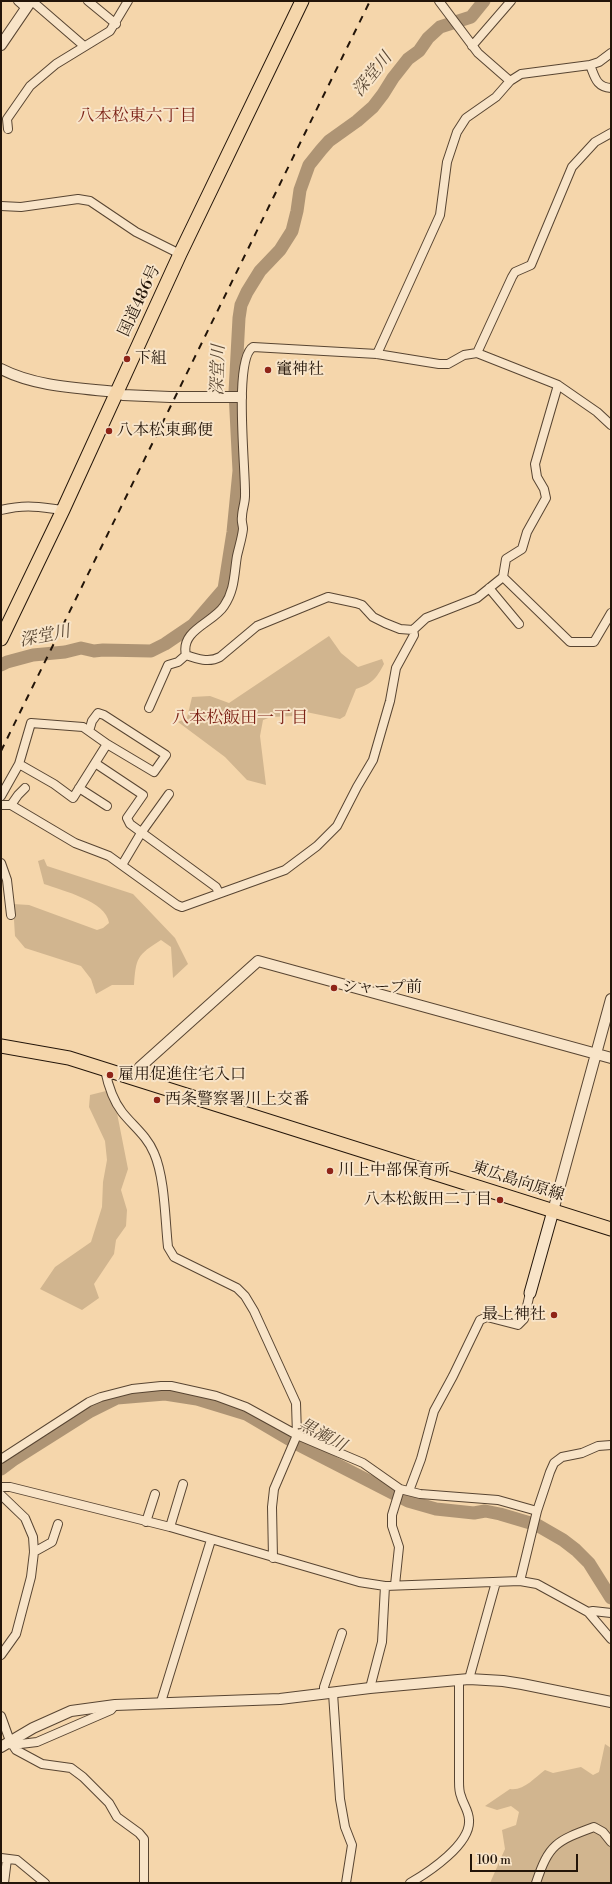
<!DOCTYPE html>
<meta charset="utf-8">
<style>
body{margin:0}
#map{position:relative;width:612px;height:1884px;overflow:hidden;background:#f5d6ab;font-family:"Libre Bodoni",serif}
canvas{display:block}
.frame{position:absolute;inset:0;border:2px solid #231509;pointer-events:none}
.scale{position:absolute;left:470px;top:1854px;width:108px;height:18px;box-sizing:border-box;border:2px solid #231509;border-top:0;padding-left:5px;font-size:12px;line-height:14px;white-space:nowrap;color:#231509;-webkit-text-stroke:3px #f8e4c8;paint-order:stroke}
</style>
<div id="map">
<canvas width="612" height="1884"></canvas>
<div class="frame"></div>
<div class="scale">100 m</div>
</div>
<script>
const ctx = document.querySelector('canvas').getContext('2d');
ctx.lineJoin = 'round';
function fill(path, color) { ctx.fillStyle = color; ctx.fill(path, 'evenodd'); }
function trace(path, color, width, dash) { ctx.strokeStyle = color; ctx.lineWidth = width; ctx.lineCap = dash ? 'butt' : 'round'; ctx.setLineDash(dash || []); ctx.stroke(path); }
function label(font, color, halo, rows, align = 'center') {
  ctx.font = font + ' "Libre Bodoni","Noto Serif JP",serif'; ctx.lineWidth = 4; ctx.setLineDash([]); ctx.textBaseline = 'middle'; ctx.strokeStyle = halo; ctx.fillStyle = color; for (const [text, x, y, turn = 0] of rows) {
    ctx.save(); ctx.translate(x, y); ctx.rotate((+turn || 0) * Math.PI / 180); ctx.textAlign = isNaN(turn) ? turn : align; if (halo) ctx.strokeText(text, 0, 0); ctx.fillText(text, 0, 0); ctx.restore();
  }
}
const green = new Path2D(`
 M329,636L341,653L358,667L382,659L384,664C376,679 372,684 356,689L345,716L340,719L306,712L295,716L271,717L263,720L260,736L266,785L247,780L225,757L178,722L187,718L192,697L210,696L229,703Z
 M44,859L47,866L133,894L175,938L188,964L173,978L171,947L161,940C137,955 136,958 134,985H112L96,994L91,979L81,966L25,948L15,936L13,904L29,905L97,930L103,928L109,923C106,901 63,891 44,884L38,861Z
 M106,1091L117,1113L128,1169L121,1190L127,1210L126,1226L116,1240L114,1254L94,1284L99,1298L82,1310L40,1289L55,1267L91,1242L102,1207L103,1182L107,1160L105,1141L89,1107L90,1095Z
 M605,1744L611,1748V1883H490L505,1849L502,1830L516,1825L519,1812L511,1806L497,1810L485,1806L510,1789C524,1791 534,1778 545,1770L553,1773L581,1767L593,1775L599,1772Z`);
const river = new Path2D(`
 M1,665L7,662L33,655L65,652L81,648L94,651L103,650L151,651L165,644L193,625L224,589L233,532L239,471L235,392L239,318L241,305L247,292L260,271L280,250L292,231L297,211L300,190L309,165L321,150L329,141L357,121L373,107L383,94L393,78L408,59L419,51L428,38L440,27L471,17L484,1
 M1,1469L13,1460L89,1412L117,1398L165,1394L197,1399L246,1414L297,1444L408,1501L436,1509L474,1513L485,1511L500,1514L537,1525L563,1540L576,1550L589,1563L611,1598`);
const minor = new Path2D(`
 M18,1L26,8
 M32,1L84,46
 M88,1L116,24
 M439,1L478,53L510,81
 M472,46L511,1
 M590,65C595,77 596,87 611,88
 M8,129L7,119L30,86L56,64L110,31L128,1
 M1,206L21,207L78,199L90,201L136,232L180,254
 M477,353L512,277L515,272L531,265L572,167L595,142L611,133
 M377,354L440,215L447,162L457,132L466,118L496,97L510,81L521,74L590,65L599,62L611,53
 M1,510C27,504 38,507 63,510
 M503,577L570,642H594L611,613
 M489,588L519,624
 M186,655C180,630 213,623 224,606C235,590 234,574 237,556C239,547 242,538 243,529C243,525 241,521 242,517C242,510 245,503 245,496C246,471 233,359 253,347L377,354L439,364H448L464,355L477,353L558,385L597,412L611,425
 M186,655C197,659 209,663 220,657L257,626L328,597L356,603L362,605L373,617L385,623L400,629L413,630L426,618L477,598L503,577L506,559L522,549L527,532L546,498L544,489L537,477L535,464L558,385
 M149,708L168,665L178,662L186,655
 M95,763L143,795L127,818L130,824L216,887L219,893
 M19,764L54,784L73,798L107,744
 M79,788L107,806
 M1,796L19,764L31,723L83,727L107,744L154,772L166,755L104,715L98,713L92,721L89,731
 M1,805H11L75,843L109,856L177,905L182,907L285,870L317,846L337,826L357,787L373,760L390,701L396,668L414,635L413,630
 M11,805L18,795L25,788
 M1,863L7,880L11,915
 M122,865L141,833L169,794
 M105,1070C108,1085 112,1099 122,1112C133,1126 147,1136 154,1153C165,1178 165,1220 168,1247L174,1257L237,1288L245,1296L254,1311L296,1403L297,1435L274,1489L272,1507L273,1558
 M1,1459L89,1402L101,1397L132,1389L161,1386H171L216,1396L246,1407L297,1435L363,1463L400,1489L420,1494L498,1500L537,1511
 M1,1487H10L170,1527L359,1582L385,1586L520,1581L537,1584L588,1612L611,1639
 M409,1491L421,1459L434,1411L453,1376L480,1320L487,1317L518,1325L524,1319L530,1293
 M1,1495L25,1518L33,1537L34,1552L31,1577L16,1634L1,1655
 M146,1522L155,1494
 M170,1527L183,1484
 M34,1552L52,1542L58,1524
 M520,1581L537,1511L550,1472L554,1463L562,1457L582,1453L598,1446L611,1445
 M395,1585L399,1547L392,1526V1515L400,1489
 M588,1612L593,1611L611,1613
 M469,1679L496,1582
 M370,1688L382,1642L385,1586
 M333,1693L340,1799L345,1827L352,1845L346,1883
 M324,1694V1687L342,1633
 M161,1702L211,1540
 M1,1716L10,1741L16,1750L42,1764L71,1768L83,1777L109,1803L117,1817L139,1833L144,1839V1883
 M12,1745L37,1742L111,1710L115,1705
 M1,1858L17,1860L45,1883
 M4,1883L7,1859
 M410,1883C429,1872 471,1844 469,1820C469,1811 463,1804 461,1796C459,1792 459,1786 459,1781V1680
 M536,1883C549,1844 556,1841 594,1827L603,1832L611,1842`);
const tertiary = new Path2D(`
 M1,45L31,1
 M1,369C36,387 79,388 117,392L123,395L170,397H241
 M135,1079L140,1067L258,961L611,1058
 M553,1211L611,999
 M1,1747L33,1728L71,1711L115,1705L280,1699L370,1688L469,1679L503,1681L522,1684L611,1702`);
const secondary = new Path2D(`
 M530,1293L553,1211`);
const primary = new Path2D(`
 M1,1046L69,1058L611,1229`);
const trunk = new Path2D(`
 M1,639L63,510L180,254L302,1`);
const rail = new Path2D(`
 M1,751L370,1`);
const markers = [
 [127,359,4,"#8f2418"],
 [268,370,4,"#8f2418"],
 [109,431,4,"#8f2418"],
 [334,988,4,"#8f2418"],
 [110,1075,4,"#8f2418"],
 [157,1100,4,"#8f2418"],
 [330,1171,4,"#8f2418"],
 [500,1200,4,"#8f2418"],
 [554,1315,4,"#8f2418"]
];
const streetNames = [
 ["国道486号",140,301,-65],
 ["東広島向原線",518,1182,18]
];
const poiNames = [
 ["下組",135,359],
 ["竃神社",276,370],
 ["八本松東郵便",117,431],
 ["シャープ前",342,988],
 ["雇用促進住宅入口",118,1075],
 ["西条警察署川上交番",165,1100],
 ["川上中部保育所",338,1171],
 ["八本松飯田二丁目",492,1200,"right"],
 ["最上神社",546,1315,"right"]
];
const waterNames = [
 ["深堂川",373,75,-51],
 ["深堂川",219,370,-88],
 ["深堂川",45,637,-11],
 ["黒瀬川",322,1436,28]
];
const neighbourhoodNames = [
 ["八本松東六丁目",137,117],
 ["八本松飯田一丁目",240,719]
];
fill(green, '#d1b58f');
trace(river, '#ae9474', 13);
trace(minor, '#584532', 10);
trace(tertiary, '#584532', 12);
trace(secondary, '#231509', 13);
trace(primary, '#231509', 15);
trace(trunk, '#231509', 15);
trace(minor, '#f8e4c8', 8);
trace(tertiary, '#f8e4c8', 10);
trace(secondary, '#f8e4c8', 11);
trace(primary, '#f5d6ab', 13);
trace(trunk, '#f5d6ab', 13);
trace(rail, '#231509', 2, [7, 7]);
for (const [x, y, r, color] of markers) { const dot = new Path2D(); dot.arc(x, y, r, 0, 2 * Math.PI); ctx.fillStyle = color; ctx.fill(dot); trace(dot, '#f8e4c8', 1.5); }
label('16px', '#231509', '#f8e4c8', streetNames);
label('16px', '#231509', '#f8e4c8', poiNames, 'left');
label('italic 17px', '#5b4834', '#f8e4c8', waterNames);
label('17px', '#7a1f14', '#f8e4c8', neighbourhoodNames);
</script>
